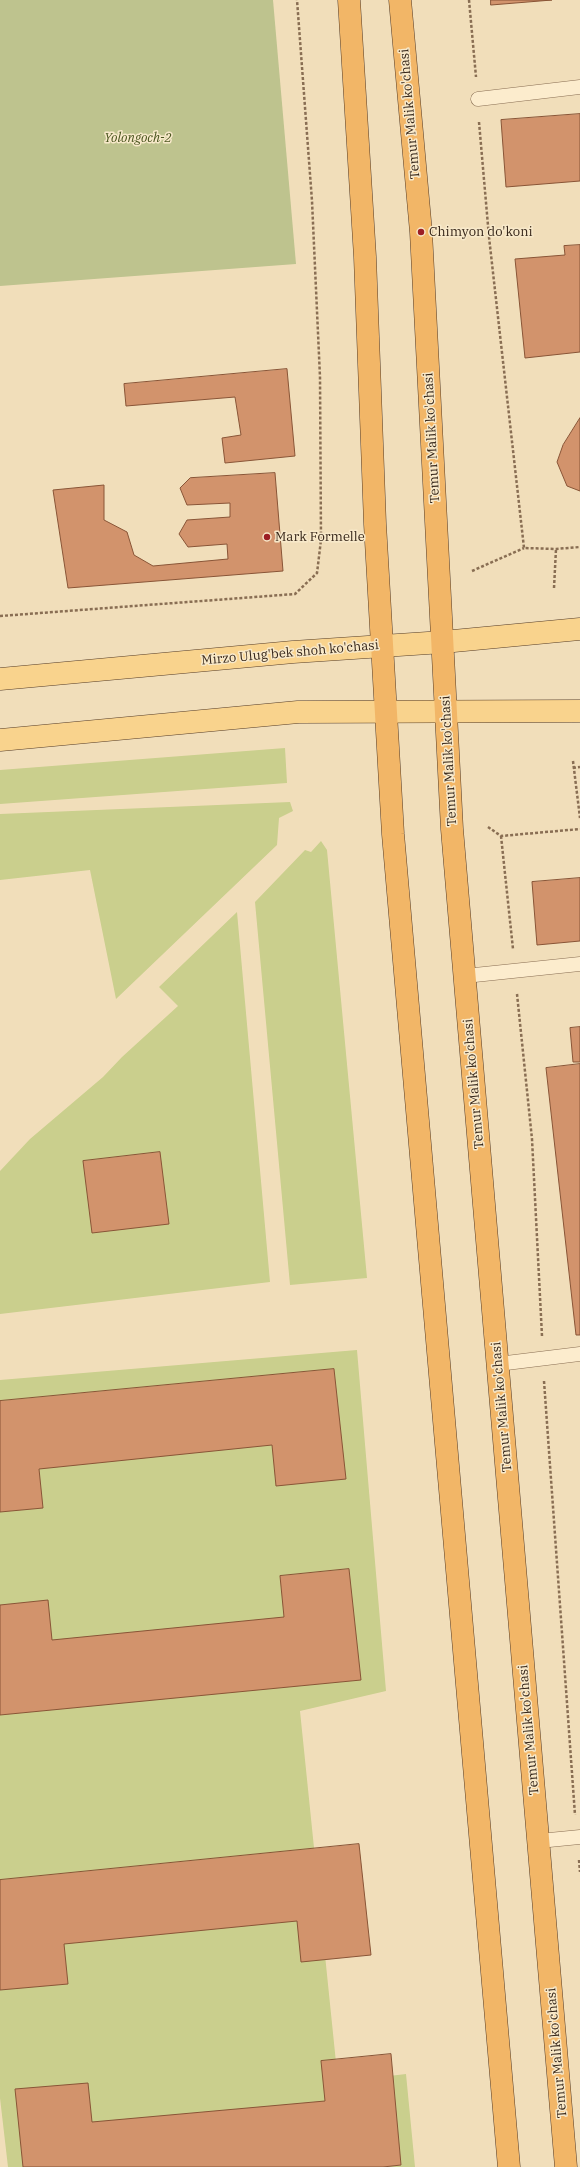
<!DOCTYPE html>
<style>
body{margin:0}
canvas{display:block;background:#f1deba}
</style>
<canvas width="580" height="2167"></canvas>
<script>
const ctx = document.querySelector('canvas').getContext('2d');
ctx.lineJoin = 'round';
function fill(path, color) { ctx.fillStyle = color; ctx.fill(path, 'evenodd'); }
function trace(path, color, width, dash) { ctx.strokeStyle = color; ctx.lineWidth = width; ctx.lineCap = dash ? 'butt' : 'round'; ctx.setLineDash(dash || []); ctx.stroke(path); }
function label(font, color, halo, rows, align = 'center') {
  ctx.font = font + ' "IBM Plex Serif",serif'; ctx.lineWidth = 3; ctx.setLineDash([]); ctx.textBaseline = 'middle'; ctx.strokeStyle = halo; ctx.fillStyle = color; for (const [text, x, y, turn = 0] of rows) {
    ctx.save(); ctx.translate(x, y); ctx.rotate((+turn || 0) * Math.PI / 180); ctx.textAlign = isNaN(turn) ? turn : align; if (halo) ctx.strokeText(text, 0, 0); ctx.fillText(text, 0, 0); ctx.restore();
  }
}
const green = new Path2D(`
 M285,748L287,783L0,804V770Z
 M290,802L293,811L279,818L277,845L116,999L90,870L0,880V814Z
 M321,841L327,850L367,1278L290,1285L255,902L305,850L311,852Z
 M237,912L270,1282L0,1314V1171L30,1139L103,1077L122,1057L178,1006L159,987Z
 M357,1350L386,1691L300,1711L338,2082L406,2074L415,2167H8L0,2098V1380Z`);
const cemetery = new Path2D(`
 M0,0H273L296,264L0,286Z`);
const building = new Path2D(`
 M491,0H552L491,5Z
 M580,114V181L506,187L501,120Z
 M580,245V352L525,358L515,259L565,255L564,246Z
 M287,369L295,456L225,463L222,438L241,435L235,397L126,406L124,384Z
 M580,418V491L567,486L557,462L563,445Z
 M275,473L283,571L68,588L53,490L104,485V520L127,532L134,555L153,566L228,559L227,544L188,547L179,534L187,520L230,517V503L187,505L180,488L190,478Z
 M580,878V941L537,945L532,882Z
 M580,1027V1062H573L570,1028Z
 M580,1064V1335H576L546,1068Z
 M160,1152L169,1224L92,1233L83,1161Z
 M334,1369L346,1479L276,1486L272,1445L39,1469L43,1508L0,1512V1401Z
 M349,1569L361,1680L0,1715V1605L48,1600L52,1640L284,1617L280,1576Z
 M359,1844L371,1955L301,1962L297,1921L64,1944L68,1984L0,1990V1880Z
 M391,2054L401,2165L383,2167H23L15,2089L88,2083L92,2122L325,2101L321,2061Z`);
const path = new Path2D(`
 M469,0L476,77
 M479,122L489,237L524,548L556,549L580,547
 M472,571L524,548
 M554,588L556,549
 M0,616L295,594L317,573L321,540L320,377L312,201L297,0
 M573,761L580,818
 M573,768L580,767
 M488,827L501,836L580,829
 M501,836L513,949
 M517,994L532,1139L542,1336
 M544,1381L575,1815
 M579,1860L580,1872`);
const service = new Path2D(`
 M478,99L580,87
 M465,976L580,964
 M498,1364L580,1354
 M539,1841L580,1837`);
const primary = new Path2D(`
 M0,679L293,652L443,642L580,629
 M0,740L298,712L580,711`);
const trunk = new Path2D(`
 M349,0L365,257L375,524L393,834L509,2167
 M400,0L421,232L452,829L566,2167`);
const markers = [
 [421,232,4,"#9c1e24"],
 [267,537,4,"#9c1e24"]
];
const streetNames = [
 ["Temur Malik ko'chasi",410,114,-95],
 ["Temur Malik ko'chasi",432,438,-93],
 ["Mirzo Ulug'bek shoh ko'chasi",290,653,-5],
 ["Temur Malik ko'chasi",449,761,-93],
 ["Temur Malik ko'chasi",474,1084,-95],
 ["Temur Malik ko'chasi",502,1407,-95],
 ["Temur Malik ko'chasi",529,1730,-95],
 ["Temur Malik ko'chasi",557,2053,-95]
];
const parkNames = [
 ["Yolongoch-2",138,138]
];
const poiNames = [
 ["Chimyon do'koni",429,232],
 ["Mark Formelle",275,537]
];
fill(green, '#cacf8d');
fill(cemetery, '#bec38e');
fill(building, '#d2936c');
trace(building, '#895537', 1);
trace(service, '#896e53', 15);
trace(primary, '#553c28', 23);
trace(trunk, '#553c28', 23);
trace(path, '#896e53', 2.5, [3, 2]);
trace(service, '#fceccd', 14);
trace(primary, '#f9d38d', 22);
trace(trunk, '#f2b667', 22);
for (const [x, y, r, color] of markers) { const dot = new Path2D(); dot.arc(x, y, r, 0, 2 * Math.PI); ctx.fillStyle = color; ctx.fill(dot); trace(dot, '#f8e9ca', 1.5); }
label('13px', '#362619', '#f8e9ca', streetNames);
label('italic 13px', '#49541e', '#f8e9ca', parkNames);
label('13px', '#362619', '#f8e9ca', poiNames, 'left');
</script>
